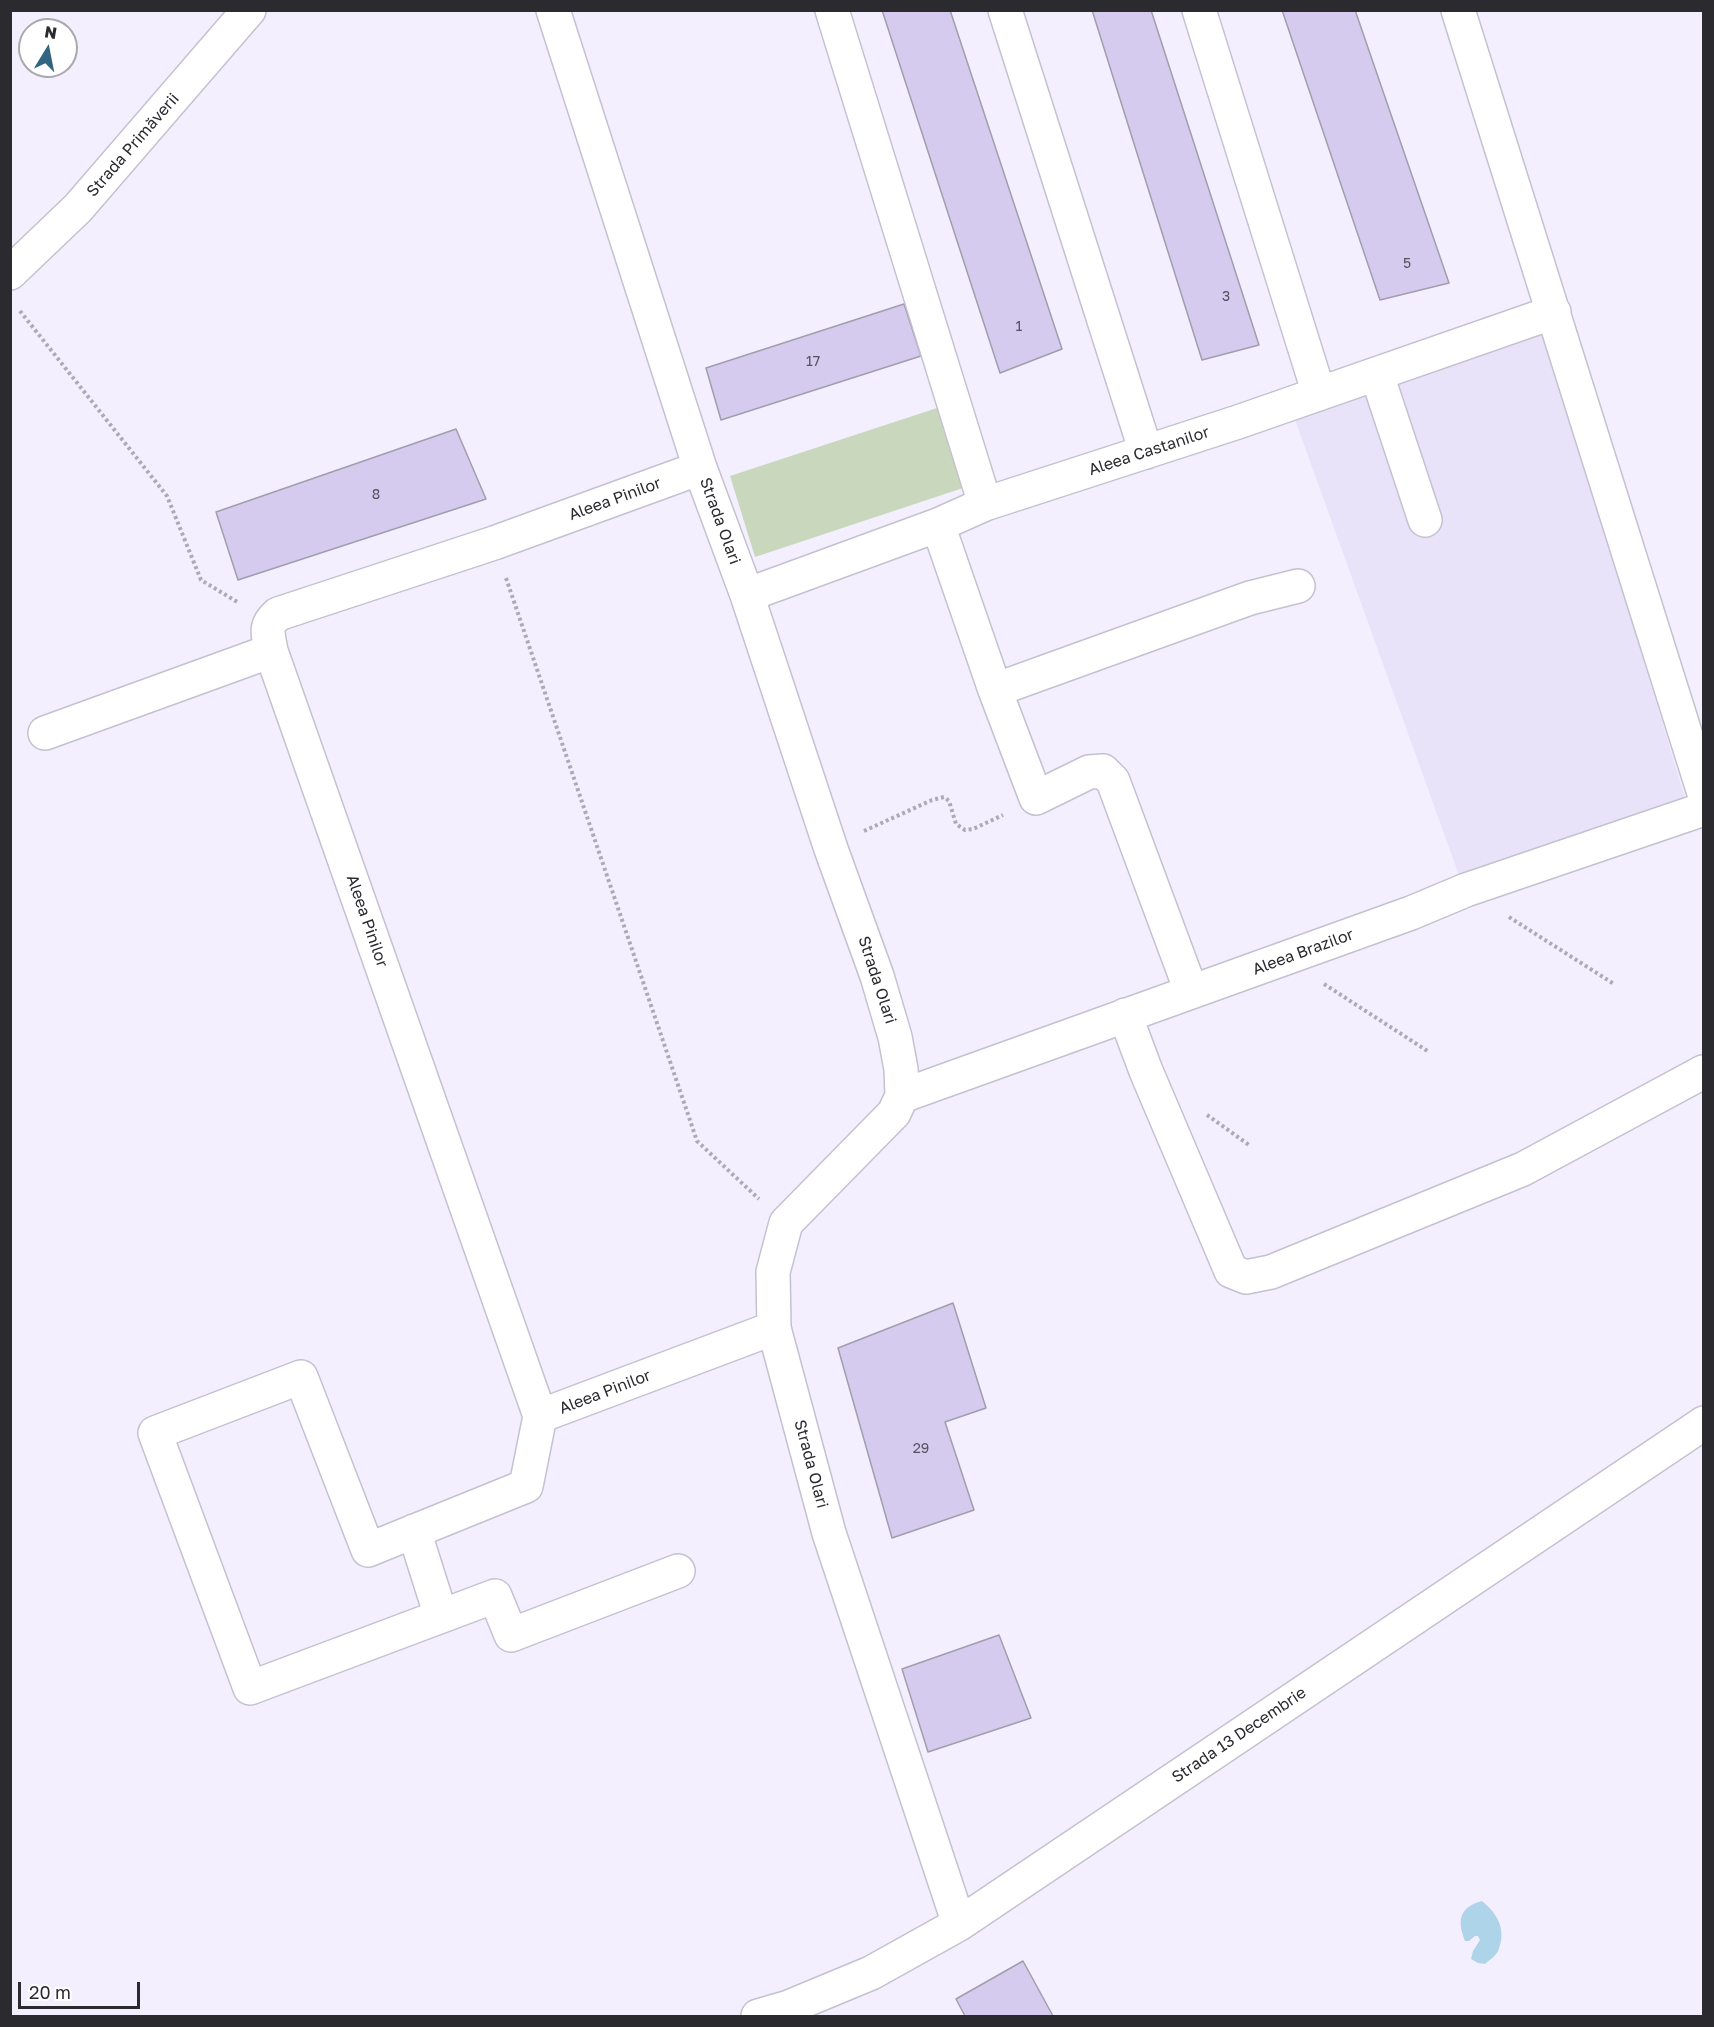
<!DOCTYPE html>
<meta charset="utf-8">
<style>
body{margin:0}
#map{position:relative;width:1714px;height:2027px;overflow:hidden;background:#f3efff;font-family:"Golos Text",sans-serif}
canvas{display:block}
.frame{position:absolute;inset:0;border:12px solid #2b2a2f;pointer-events:none}
.north{position:absolute;left:18px;top:18px;width:60px;height:60px;box-sizing:border-box;background:#fff;border:2px solid #aaaaac;border-radius:50%;rotate:10deg;font-size:16px;font-weight:700;line-height:24px;text-align:center;color:#2b2a2f}
.north::after{content:'';display:block;margin:auto;width:21px;height:27px;background:#316581;clip-path:polygon(50% 0,100% 100%,50% 72%,0 100%)}
.scale{position:absolute;left:18px;top:1982px;width:122px;height:27px;box-sizing:border-box;border:3px solid #2b2a2f;border-top:0;padding-left:8px;font-size:18px;line-height:21px;white-space:nowrap;color:#2b2a2f;-webkit-text-stroke:4px #fff;paint-order:stroke}
</style>
<div id="map">
<canvas width="1714" height="2027"></canvas>
<div class="frame"></div>
<div class="north">N</div>
<div class="scale">20 m</div>
</div>
<script>
const ctx = document.querySelector('canvas').getContext('2d');
ctx.lineJoin = 'round';
function fill(path, color) { ctx.fillStyle = color; ctx.fill(path, 'evenodd'); }
function trace(path, color, width, dash) { ctx.strokeStyle = color; ctx.lineWidth = width; ctx.lineCap = dash ? 'butt' : 'round'; ctx.setLineDash(dash || []); ctx.stroke(path); }
function label(font, color, halo, rows, align = 'center') {
  ctx.font = font + ' "Golos Text",sans-serif'; ctx.lineWidth = 4.5; ctx.setLineDash([]); ctx.textBaseline = 'middle'; ctx.strokeStyle = halo; ctx.fillStyle = color; for (const [text, x, y, turn = 0] of rows) {
    ctx.save(); ctx.translate(x, y); ctx.rotate((+turn || 0) * Math.PI / 180); ctx.textAlign = isNaN(turn) ? turn : align; if (halo) ctx.strokeText(text, 0, 0); ctx.fillText(text, 0, 0); ctx.restore();
  }
}
const built = new Path2D(`
 M1544,330L1685,798L1460,878L1294,417Z`);
const green = new Path2D(`
 M937,408L963,488L755,557L730,476Z`);
const water = new Path2D(`
 M1482,1901C1498,1914 1507,1930 1498,1951C1496,1956 1489,1960 1485,1964L1478,1963L1471,1959L1473,1951L1480,1940L1478,1936H1475L1469,1941H1465C1457,1921 1459,1907 1482,1901Z`);
const building = new Path2D(`
 M882,10H950L1062,349L1000,373Z
 M1092,10H1151L1259,345L1202,360Z
 M1282,10H1355L1449,283L1380,300Z
 M904,304L921,356L721,420L706,368Z
 M456,429L486,499L238,580L216,512Z
 M953,1303L986,1408L945,1422L974,1510L892,1538L838,1348Z
 M999,1635L1031,1718L928,1752L902,1669Z
 M1023,1961L1053,2016H965L956,1999Z`);
const path = new Path2D(`
 M20,311L167,496L201,580L239,603
 M506,578L697,1141L759,1199
 M864,831L932,800L944,797L949,801L956,824L965,830L973,829L1003,815
 M1509,917L1614,984
 M1324,984L1429,1052
 M1207,1115L1249,1145`);
const minor = new Path2D(`
 M553,10L700,468L747,595L831,849L877,976L895,1037L901,1069L902,1096L894,1113L786,1223L773,1272L774,1328L829,1533L959,1924
 M832,10L985,504
 M1005,10L1146,452
 M1199,10L1319,394
 M1458,10L1704,793
 M10,273L78,208L249,10
 M1377,375L1425,520
 M938,525L995,690L1036,798L1089,772L1103,771L1113,781L1191,991
 M747,595L938,525L985,504L1238,422L1554,312
 M995,690L1250,598L1298,586
 M45,733L271,651
 M1125,1015L1146,1071L1231,1271L1246,1277L1271,1272L1523,1169L1703,1072
 M902,1096L1411,913L1466,890L1704,809
 M540,1416L526,1486L368,1550L301,1377L155,1433L250,1688L495,1596L511,1635L678,1571
 M540,1416L271,651C268,633 264,626 278,614L494,543L700,468
 M540,1416L774,1328
 M414,1531L441,1616
 M758,2016L789,2007L871,1973L959,1924L1704,1423`);
const numberNames = [
 ["5",1407,264],
 ["3",1226,297],
 ["1",1019,327],
 ["17",813,362],
 ["8",376,495],
 ["29",921,1449]
];
const streetNames = [
 ["Strada Primăverii",133,145,-49],
 ["Aleea Castanilor",1149,451,-18],
 ["Aleea Pinilor",615,499,-20],
 ["Strada Olari",720,521,70],
 ["Aleea Pinilor",367,921,71],
 ["Aleea Brazilor",1303,952,-20],
 ["Strada Olari",877,980,72],
 ["Aleea Pinilor",605,1392,-21],
 ["Strada Olari",811,1464,75],
 ["Strada 13 Decembrie",1239,1735,-34]
];
fill(built, '#e9e3fa');
fill(green, '#c9d7bd');
fill(water, '#aed4e9');
fill(building, '#d5cbef');
trace(building, '#a19eac', 1.5);
trace(minor, '#c5c1d0', 36);
trace(path, '#adaab6', 4, [3, 3]);
trace(minor, '#fff', 33);
label('14px', '#56525f', null, numberNames);
label('16px', '#2b2a2f', '#fff', streetNames);
</script>
